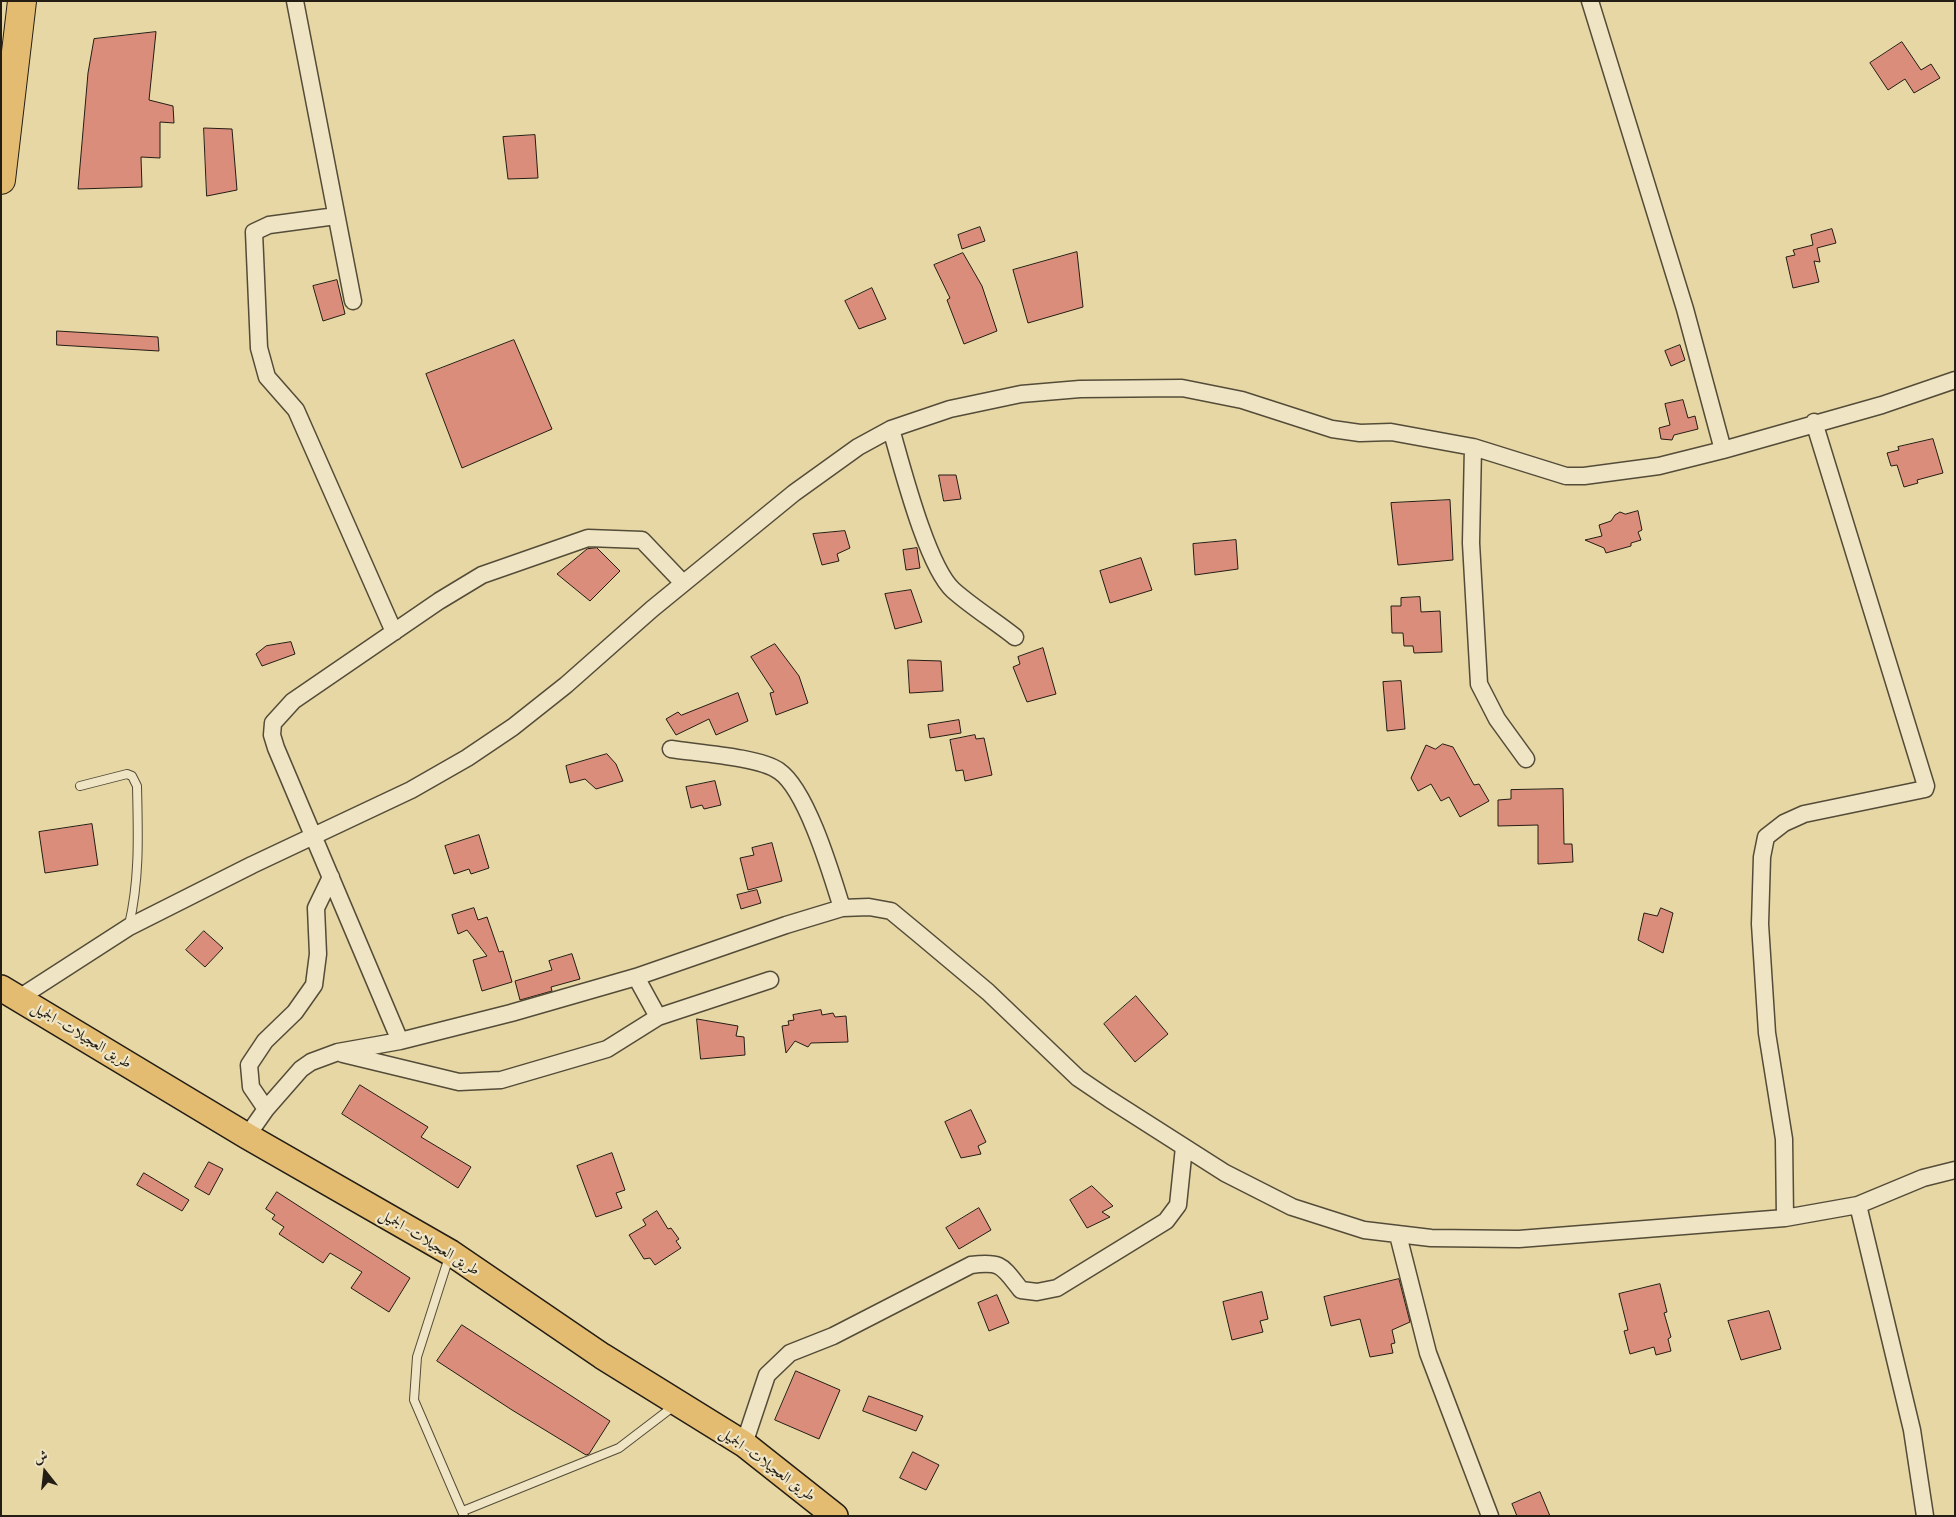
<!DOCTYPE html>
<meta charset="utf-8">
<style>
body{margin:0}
#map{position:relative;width:1956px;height:1517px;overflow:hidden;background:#e6d7a5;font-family:"Libre Bodoni",Amiri,serif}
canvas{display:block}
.frame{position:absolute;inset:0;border:2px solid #241d14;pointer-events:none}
.north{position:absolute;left:20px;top:1447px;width:50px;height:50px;-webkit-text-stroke:4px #efe5c4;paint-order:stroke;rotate:344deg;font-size:14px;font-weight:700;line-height:20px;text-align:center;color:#241d14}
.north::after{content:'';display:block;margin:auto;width:18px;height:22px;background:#241d14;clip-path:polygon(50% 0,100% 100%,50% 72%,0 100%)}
</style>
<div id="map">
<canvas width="1956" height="1517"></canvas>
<div class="frame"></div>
<div class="north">ش</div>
</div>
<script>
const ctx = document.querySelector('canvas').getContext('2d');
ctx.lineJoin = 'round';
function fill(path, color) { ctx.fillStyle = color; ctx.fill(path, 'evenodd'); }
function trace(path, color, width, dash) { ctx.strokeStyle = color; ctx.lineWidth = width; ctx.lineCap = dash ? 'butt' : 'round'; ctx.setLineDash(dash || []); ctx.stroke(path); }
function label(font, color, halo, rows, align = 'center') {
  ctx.font = font + ' "Libre Bodoni",Amiri,serif'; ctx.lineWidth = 4.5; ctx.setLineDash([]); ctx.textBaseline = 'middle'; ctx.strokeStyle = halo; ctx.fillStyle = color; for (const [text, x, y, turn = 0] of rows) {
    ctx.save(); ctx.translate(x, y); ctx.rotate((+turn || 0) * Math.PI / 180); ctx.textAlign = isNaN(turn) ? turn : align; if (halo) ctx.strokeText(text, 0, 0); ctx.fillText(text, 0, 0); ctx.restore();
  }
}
const building = new Path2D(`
 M156,32L149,100L173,106L174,123L160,122V158L141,157L142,187L78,189L88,73L94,39Z
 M1902,42L1921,70L1931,64L1940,78L1914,93L1905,79L1888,90L1870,63Z
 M204,128L232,129L237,190L207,196Z
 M535,135L538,178L508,179L503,137Z
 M980,227L985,241L962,249L958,235Z
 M1832,229L1836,243L1817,248L1820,262L1814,261L1819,282L1793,288L1786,257L1795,255L1793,250L1813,245L1811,235Z
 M1077,252L1083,307L1028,323L1013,270Z
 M963,253L982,286L997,331L964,344L947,300L950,298L934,265Z
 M337,280L345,314L323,321L313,286Z
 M872,288L886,319L859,329L845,301Z
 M57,331L158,337L159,351L57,345Z
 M514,340L552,429L462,468L426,374Z
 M1680,345L1685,360L1671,366L1665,351Z
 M1683,400L1688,418L1695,416L1698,429L1674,435L1672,440L1661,439L1659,428L1670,425L1665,404Z
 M1933,439L1943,473L1917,480L1918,483L1904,487L1897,465L1891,466L1887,453L1899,450L1898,447Z
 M939,475H956L961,499L944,501Z
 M1450,500L1453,560L1398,565L1391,503Z
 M1638,511L1642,530L1638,532L1641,540L1631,543V546L1606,553L1604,548L1585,540L1602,536L1599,525L1611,521L1615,515L1620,512L1625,514Z
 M845,531L850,548L837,554L839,561L822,565L813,534Z
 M1236,540L1238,569L1195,575L1193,544Z
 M597,548L620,571L590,601L557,574L587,549Z
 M917,548L920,568L906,570L903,550Z
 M1141,558L1152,590L1110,603L1100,571Z
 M911,590L922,622L895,629L885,594Z
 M1420,597L1421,612L1440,611L1442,652L1414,653L1413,646H1404L1403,633H1392L1391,606H1401V598Z
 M291,642L295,654L262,666L256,654L266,646Z
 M775,644L799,676L808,703L776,715L770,693L774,692L751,657Z
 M1043,648L1056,694L1027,702L1013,667L1020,664L1018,657Z
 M908,660L941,661L943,691L910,693Z
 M1401,681L1405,729L1387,731L1383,682Z
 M738,693L748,721L716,735L709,719L676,735L666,719L678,712L681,715Z
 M959,720L961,733L930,738L928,725Z
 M975,735L976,739L984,738L992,775L965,781L963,770L956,771L950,740Z
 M1443,744L1453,747L1474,785L1479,784L1489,801L1460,817L1449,797L1441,801L1431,784L1418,791L1411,778L1426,745L1435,749Z
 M607,754L616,764L623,781L596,789L585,779L570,783L566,766Z
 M715,781L721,805L704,809L702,805L691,808L686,787Z
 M1563,789L1564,844H1572L1573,862L1538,864V825L1498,826V800L1511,799V790Z
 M92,824L98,865L45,873L39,832Z
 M479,835L489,868L471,874L469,869L454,874L445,846Z
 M772,843L782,881L748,890L740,858L754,855L752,848Z
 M757,890L761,903L741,909L737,895Z
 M474,908L478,920L487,917L499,952L503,951L512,982L482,991L473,960L487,956L467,930L458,934L452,915Z
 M1661,908L1673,913L1663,953L1638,940L1644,913L1657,916Z
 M204,931L223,948L205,967L186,950Z
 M572,954L580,979L551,987L552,991L520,1000L515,981L552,970L549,961Z
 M1136,996L1168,1034L1135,1062L1104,1024Z
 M821,1010L822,1015L833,1013L835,1017L846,1016L848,1042L811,1043L808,1047L795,1041L786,1053L782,1026L789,1025L788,1021L794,1020L793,1015Z
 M697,1019L738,1026L736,1036L744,1037L745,1055L701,1059Z
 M360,1085L428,1127L421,1137L471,1167L458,1188L342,1114Z
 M971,1110L986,1142L978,1146L981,1154L961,1158L945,1122Z
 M612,1153L625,1190L616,1193L622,1208L596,1217L577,1166Z
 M209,1162L223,1169L209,1195L195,1187Z
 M144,1173L189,1200L182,1211L137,1185Z
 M1092,1186L1113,1206L1102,1212L1110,1217L1087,1228L1070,1200Z
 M277,1192L410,1278L389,1312L351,1288L362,1272L330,1253L323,1263L279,1234L284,1227L272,1219L275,1215L266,1209Z
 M979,1208L991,1230L959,1249L946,1228Z
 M657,1211L668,1229L671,1228L679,1239L676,1241L681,1248L655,1265L650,1258L644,1259L629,1235L646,1225L643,1220Z
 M1399,1279L1410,1322L1392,1330L1395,1343L1391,1344L1393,1353L1370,1357L1360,1319L1331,1326L1324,1297Z
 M1660,1284L1667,1312L1664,1313L1671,1337L1668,1339L1671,1351L1656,1355L1654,1347L1630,1354L1624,1331L1628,1330L1619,1294Z
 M1262,1292L1268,1319L1260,1321L1263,1332L1232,1340L1223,1302Z
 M997,1295L1009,1323L989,1331L978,1303Z
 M1769,1311L1781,1349L1741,1360L1728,1321Z
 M462,1325L610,1421L589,1454L586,1455L512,1410L437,1361Z
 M796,1371L840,1390L819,1439L775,1420Z
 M869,1396L923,1416L916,1431L863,1411Z
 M913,1452L939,1465L926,1490L900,1478Z
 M1540,1492L1550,1516H1517L1512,1504Z`);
const lane = new Path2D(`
 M80,786L127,774L132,776L137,786C138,833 140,878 129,925
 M449,1257L417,1357L414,1400L464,1516
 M463,1511L619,1448L674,1406`);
const street = new Path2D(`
 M295,1L353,301
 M1590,1L1685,309L1723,450
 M336,216L269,225L254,232L259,348L267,377L296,410L394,632
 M891,429C902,467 927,566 953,590C972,607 995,621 1015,637
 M1473,447L1471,543L1479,684L1497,719L1526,759
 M671,749C696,753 760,757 779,771C807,790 832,876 842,908
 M636,977L658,1017
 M19,998L129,927L252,865L411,790L467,758L513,727L566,685L652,609L794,493L858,447L891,429L950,409L1021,394L1080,389L1182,388L1242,400L1332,429L1360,433L1391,432L1473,447L1566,476H1584L1659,466L1723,450L1882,405L1955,380
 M400,1041L276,748L272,735L273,723L293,701L439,601L482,575L588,538L642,540L683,583
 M343,1054L459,1082L501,1080L607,1049L658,1017L770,980
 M266,1109L251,1087L249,1065L265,1041L295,1012L314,985L318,954L316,908L331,877
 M247,1136L266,1109L301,1069L311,1062L338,1052L400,1041L511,1013L636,977L786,925L842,908L869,907L891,911L920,935L988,992L1078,1078L1109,1099L1225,1173L1292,1207L1364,1230L1431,1238L1519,1239L1785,1218L1858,1205L1923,1178L1955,1170
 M1858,1205L1912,1430L1925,1516
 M1785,1218L1784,1139L1767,1033L1760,924L1762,857L1766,837L1784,823L1804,814L1925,789L1926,786L1814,422
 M1398,1235L1428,1353L1490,1516
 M744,1444L767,1375L790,1353L833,1336L971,1265C1002,1261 1002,1266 1021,1290L1037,1292L1057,1288L1166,1221L1178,1205L1184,1147`);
const primary = new Path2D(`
 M1,988L247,1136L451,1253L602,1356L744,1444L835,1516`);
const highway = new Path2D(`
 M1,180L22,1`);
const streetNames = [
 ["طريق العجيلات- الجميل",81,1036,31],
 ["طريق العجيلات- الجميل",429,1243,31],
 ["طريق العجيلات- الجميل",767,1465,36]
];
fill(building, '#db8d7b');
trace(building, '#241d14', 1);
trace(lane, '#544c38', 10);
trace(street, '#544c38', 19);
trace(primary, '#241d14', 28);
trace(highway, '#241d14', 30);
trace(lane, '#efe5c4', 8);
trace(street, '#efe5c4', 16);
trace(primary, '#e3bc72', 25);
trace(highway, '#e3bc72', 28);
label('15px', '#241d14', '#efe5c4', streetNames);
</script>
